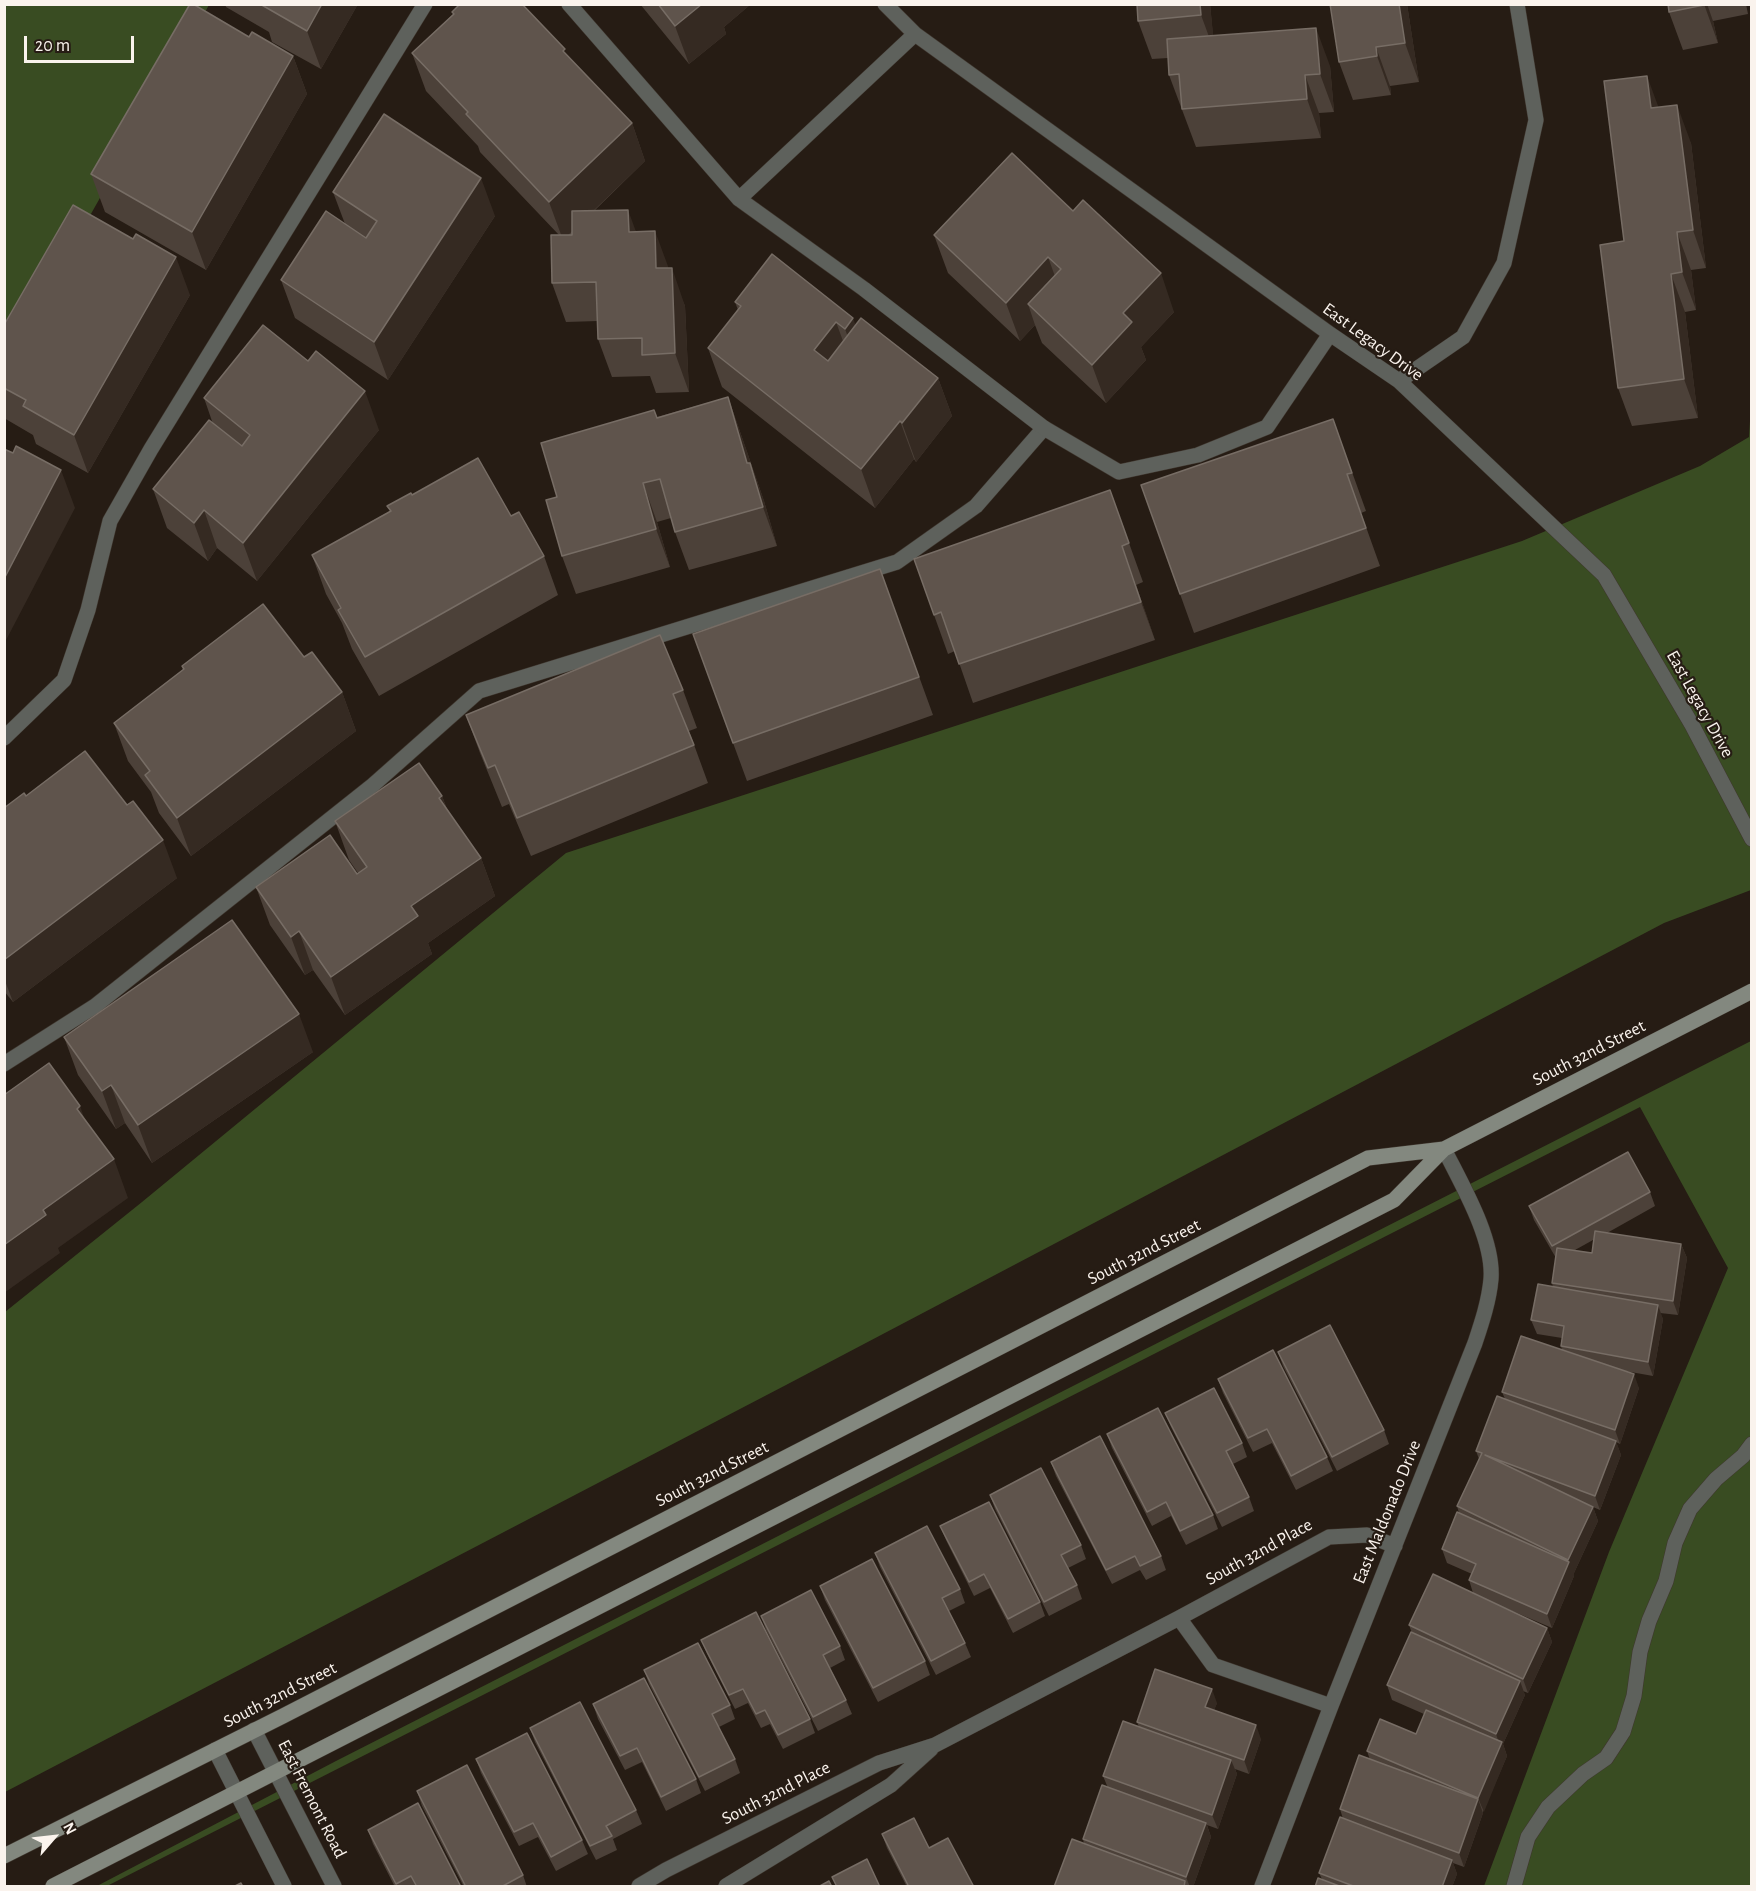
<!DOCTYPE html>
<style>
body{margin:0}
#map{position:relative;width:1756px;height:1891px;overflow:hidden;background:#261c14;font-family:"Alegreya Sans",sans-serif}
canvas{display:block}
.frame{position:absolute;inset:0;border:6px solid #faf3ed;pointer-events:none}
.north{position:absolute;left:24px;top:1807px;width:60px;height:60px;-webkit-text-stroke:4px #261c14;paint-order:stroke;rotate:62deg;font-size:16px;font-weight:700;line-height:24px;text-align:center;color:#faf3ed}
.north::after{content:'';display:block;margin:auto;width:21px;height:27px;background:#faf3ed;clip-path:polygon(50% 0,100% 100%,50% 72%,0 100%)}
.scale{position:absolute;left:24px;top:36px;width:110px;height:27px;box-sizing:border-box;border:3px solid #faf3ed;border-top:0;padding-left:8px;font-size:18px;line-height:21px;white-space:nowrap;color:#faf3ed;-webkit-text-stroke:4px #261c14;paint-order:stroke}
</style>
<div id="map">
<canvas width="1756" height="1891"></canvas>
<div class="frame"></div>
<div class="north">N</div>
<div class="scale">20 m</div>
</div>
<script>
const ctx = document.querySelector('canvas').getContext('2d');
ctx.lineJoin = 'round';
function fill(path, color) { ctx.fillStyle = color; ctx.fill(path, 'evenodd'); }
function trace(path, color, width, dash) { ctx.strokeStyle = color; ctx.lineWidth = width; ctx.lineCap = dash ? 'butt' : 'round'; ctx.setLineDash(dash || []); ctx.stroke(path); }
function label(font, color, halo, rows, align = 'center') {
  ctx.font = font + ' "Alegreya Sans",sans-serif'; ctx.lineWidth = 4.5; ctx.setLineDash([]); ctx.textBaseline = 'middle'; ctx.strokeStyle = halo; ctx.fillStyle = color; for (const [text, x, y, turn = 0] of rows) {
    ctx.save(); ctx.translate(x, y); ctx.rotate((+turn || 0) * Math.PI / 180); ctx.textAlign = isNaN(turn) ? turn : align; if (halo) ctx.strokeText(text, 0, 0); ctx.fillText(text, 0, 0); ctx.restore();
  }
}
const green = new Path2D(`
 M5,5H209L5,366Z
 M1751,405V890L1664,923L786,1385L5,1792V1312L142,1202L566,853L1522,541L1700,466L1749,437Z
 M1751,1041V1886H1484L1609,1552L1728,1268L1640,1107L107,1886H97L336,1761Z`);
const service = new Path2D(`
 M4,738L64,680L88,610L110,521L151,449L425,4
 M4,1064L95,1006L373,785L479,691L897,562L976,506L1044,428
 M1514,1886L1528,1837L1548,1807L1583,1774L1606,1758L1623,1732L1634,1696L1640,1652L1649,1621L1666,1581L1675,1543L1690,1509L1716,1479L1743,1456L1752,1444`);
const minor = new Path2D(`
 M569,4L739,199L864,289L1044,428L1119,472L1198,455L1267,427L1330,334
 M885,4L915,34L1330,334L1399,381L1604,575L1692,725L1752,839
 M739,199L915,34
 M1399,381L1463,337L1504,263L1536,120L1517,4
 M1179,1618L1213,1665L1331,1706
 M254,1730L334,1886
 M215,1750L284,1886
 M639,1886L666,1870L879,1763L935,1745L1179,1618L1329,1537L1367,1535L1395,1546
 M726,1886L891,1785L931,1749
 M1262,1886L1331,1706L1475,1343C1482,1322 1489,1301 1491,1279C1494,1239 1462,1185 1444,1149`);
const secondary = new Path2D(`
 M4,1856L283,1716L1368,1158L1444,1149
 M53,1886L1394,1200L1444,1149L1752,991`);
const wall = new Path2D(`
 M225,4H358L321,69L272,42L269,32L226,7Z
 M640,4H751L724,27L726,34L689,64Z
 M1210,4L1213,36L1330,66L1334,112L1319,113L1321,138L1196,147L1169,75L1168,58L1152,59L1138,21Z
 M1407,4L1419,82L1390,86L1391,95L1353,100L1339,62Z
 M1668,4H1746L1748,14L1713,21L1718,43L1683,50L1669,12Z
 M452,12L567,55L632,123L645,161L594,211L636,231L668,268L685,306L689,392L656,393L650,376L612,377L598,339V321L566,322L552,283L559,235L480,152L478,146L426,91L412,53L453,14Z
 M249,37L293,56L307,94L206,270L105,212L91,174Z
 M1659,107L1691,143L1706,268L1691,270L1696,310L1685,312L1698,418L1632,426L1618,388L1624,241Z
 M1012,153L1174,312L1141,347L1146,360L1106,403L1042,343L1035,325L1020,341L948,273L934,235Z
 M333,192L495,216L388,380L295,318L281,280L345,224Z
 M190,295L88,473L36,444L33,435L4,418V325Z
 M735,302L856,325L938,378L952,416L916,462L914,459L875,508L722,387L708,348L738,310Z
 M728,397L764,501L777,546L689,570L675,532L671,518L657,522L670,567L576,594L562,556L557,497L657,417Z
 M204,398L379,430L257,581L217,548L208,561L167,528L153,489L213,424Z
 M1333,419L1366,511L1361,513L1380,566L1194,633L1141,485Z
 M1110,490L1143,582L1136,585L1155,640L973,703L955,651L948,654L934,615Z
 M412,495L511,516L544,556L558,595L379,696L352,649L342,623L326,594L312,555L390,511L387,506Z
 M880,569L933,715L747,781L693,634Z
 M304,657L342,692L356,731L191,856L159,813L151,792L128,761L114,723L183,670L182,666Z
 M683,690L697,728L689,731L708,783L531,856L509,804L502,807L480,753L466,715Z
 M26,796L177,878L13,1002L4,991V808Z
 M442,796L447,809L481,858L495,896L428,943L432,954L345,1015L313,970L305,975L270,925L256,887L357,874L358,873L349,860L335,821Z
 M64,1037L313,1052L152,1163L125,1123L116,1129L78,1075Z
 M1650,1192L1655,1206L1607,1233L1681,1244L1687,1258L1678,1315L1660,1313L1663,1319L1653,1376L1625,1371L1639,1388L1620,1444L1616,1442L1621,1455L1600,1510L1593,1507L1598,1521L1574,1573V1576L1552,1628L1496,1604L1547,1628L1552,1642L1528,1693L1523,1691L1525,1695L1503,1744L1507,1756L1483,1812V1813L1464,1867L1453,1863L1457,1874L1452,1887H1315L1322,1879L1319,1873L1343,1819L1340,1809L1370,1760L1367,1751L1416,1734L1424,1714L1392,1700L1387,1685L1412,1633L1409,1625L1473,1593L1469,1580L1472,1574L1447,1563L1442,1549L1459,1513L1457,1506L1479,1459L1476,1451L1505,1399L1502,1392L1562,1350L1561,1346L1562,1338L1537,1334L1531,1320L1553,1287L1552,1283L1556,1258L1534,1220L1529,1206ZM1593,1240L1592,1253L1575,1250Z
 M1278,1352L1384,1430L1389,1444L1337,1471L1283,1366Z
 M1218,1379L1327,1457L1333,1471L1296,1490L1272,1443L1253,1452L1223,1393Z
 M1165,1413L1242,1443L1247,1457L1233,1464L1249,1497L1254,1511L1222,1527L1171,1427Z
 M1107,1434L1213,1515L1218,1529L1186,1545L1171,1516L1152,1526L1112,1448Z
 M1051,1462L1161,1556L1166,1570L1146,1580L1140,1570L1112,1584L1056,1476Z
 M990,1495L1081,1545L1086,1559L1068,1568L1077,1585L1082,1599L1049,1616L995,1509Z
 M940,1526L1040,1602L1045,1616L1013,1633L990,1588L974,1596L946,1540Z
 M875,1553L960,1589L965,1603L949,1611L965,1643L971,1657L936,1675L880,1567Z
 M820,1586L925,1661L930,1675L878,1702L825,1600Z
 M761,1616L840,1646L845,1660L830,1668L846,1700L852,1714L818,1731L766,1630Z
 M701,1640L810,1719L815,1733L783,1749L770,1724L761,1728L748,1703L735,1709L707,1654Z
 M644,1670L730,1705L735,1719L719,1727L735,1759L740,1773L705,1791L649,1684Z
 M1217,1703L1214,1710L1261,1739L1249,1774L1235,1769L1237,1774L1218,1829L1207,1825L1211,1837L1193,1887H1054L1084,1844L1083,1839L1108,1788L1103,1776L1139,1727L1137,1722Z
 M593,1704L696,1779L701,1793L666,1811L642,1762L625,1770L598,1719Z
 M530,1728L636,1810L642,1824L613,1839L617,1850L596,1860L535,1742Z
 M476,1759L582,1840L588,1854L556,1871L538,1837L519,1846L481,1773Z
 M417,1791L523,1875L527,1887H464L422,1806Z
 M368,1830L461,1887H395L373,1844Z
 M882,1834L929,1848L974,1887H907L887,1848Z`);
const shadedWall = new Path2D(`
 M322,4H358L321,69L307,31Z
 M702,4H751L724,27L726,34L689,64L675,26Z
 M1200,4H1210L1215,53L1201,15Z
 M1399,4H1407L1419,82L1405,43Z
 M1704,4H1707L1713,21L1718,43Z
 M1316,28L1330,66L1334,112L1320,74Z
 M1376,47L1390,86L1391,95L1377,56Z
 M293,56L307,94L206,270L192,232Z
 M1305,75L1319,113L1321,138L1307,99Z
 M1647,76L1661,114L1651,108Z
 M1677,105L1691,143L1706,268L1693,230Z
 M632,123L645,161L563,240L549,202Z
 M481,178L495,216L388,380L374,342Z
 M628,210L642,248L629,232Z
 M655,231L669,269L656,268Z
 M1677,232L1691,270L1696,310L1682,272Z
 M176,257L190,295L88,473L74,435Z
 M1048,257L1062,296L1028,304L1035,325L1020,341L1006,303Z
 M672,268L685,306L689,392L675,353Z
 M1161,273L1174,312L1141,347L1146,360L1106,403L1092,365L1123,313Z
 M1671,274L1685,312L1698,418L1684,379Z
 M853,318L867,356L859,367L845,329Z
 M836,322L850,360L828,388L814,350Z
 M938,378L952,416L916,462L902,423Z
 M365,391L379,430L257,581L243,543Z
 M728,397L764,501L777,546L747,463Z
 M900,421L914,459L875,508L861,469Z
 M61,470L75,508L4,644V579Z
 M643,483L657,522L670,567L656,529Z
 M204,510L217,548L208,561L194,523Z
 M1122,546L1136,585L1155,640L1141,602Z
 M342,692L356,731L191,856L177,818Z
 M442,796L456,834L439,798Z
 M163,840L177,878L13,1002L4,978V960Z
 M481,858L495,896L428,943L432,954L345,1015L331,977L411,906Z
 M299,931L313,970L305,975L291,937Z
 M299,1014L313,1052L152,1163L138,1125Z
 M111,1085L125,1123L116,1129L102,1091Z
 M80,1106L94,1145L77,1109Z
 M114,1159L128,1198L58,1248L60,1253L4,1293V1245L43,1210Z
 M1681,1244L1687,1258L1678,1315L1673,1301Z
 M1658,1305L1663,1319L1653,1376L1648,1362Z
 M1634,1374L1639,1388L1620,1444L1615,1430Z
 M1616,1441L1621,1455L1600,1510L1595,1496Z
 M1593,1507L1598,1521L1574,1573V1576L1552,1628L1547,1614L1569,1562L1568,1560Z
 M1547,1628L1552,1642L1528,1693L1523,1679Z
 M1520,1681L1525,1695L1503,1744L1507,1756L1484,1812L1478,1798L1500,1746L1496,1734Z
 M1212,1689L1217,1703L1210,1721L1205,1707Z
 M1256,1725L1261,1739L1249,1774L1244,1760Z
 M1231,1760L1237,1774L1218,1829L1212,1815Z
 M1478,1799L1483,1813L1464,1867L1459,1853Z
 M1206,1823L1211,1837L1193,1887H1190L1186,1877Z
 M1452,1860L1457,1874L1452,1887H1442Z`);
const building = new Path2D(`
 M190,4H193L249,37L252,32L293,56L192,232L91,174Z
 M260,4H322L307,31Z
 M460,4H522L565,49L563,51L632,123L549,202L466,114L468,112L412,53L454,14L452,12Z
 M658,4H702L675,26Z
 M1137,4H1200L1201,15L1138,21Z
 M1330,4H1399L1405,43L1376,47L1377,56L1339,62Z
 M1668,4H1704V5L1669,12Z
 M1316,28L1320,74L1305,75L1307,99L1182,109L1179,74L1169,75L1167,39Z
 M1647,76L1651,108L1677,105L1693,230L1677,232L1682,272L1671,274L1684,379L1618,388L1600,245L1624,241L1604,81Z
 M384,114L481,178L374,342L281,280L326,211L366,238L377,221L333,192Z
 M1012,153L1073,211L1083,200L1161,273L1123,313L1132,322L1092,365L1028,304L1061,269L1048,257L1006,303L934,235Z
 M73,205L133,239L136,234L176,257L74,435L23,406L26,400L4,388V325Z
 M628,210L629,232L655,231L656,268H672L675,353L642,355V338L598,339L596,282L552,283L551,235H572V211Z
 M772,254L853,318L845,329L836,322L814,350L828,361L861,318L938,378L902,423L900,421L861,469L708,348L741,306L735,302Z
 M263,325L308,361L316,351L365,391L243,543L204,510L194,523L153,489L209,420L242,446L250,435L204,398Z
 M728,397L747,463H750L763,507L675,532L660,479L643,483L656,529L562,556L546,500L557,497L541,443L654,410L657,418Z
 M1333,419L1352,473L1347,474L1366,528L1180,594L1141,485Z
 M16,446L61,470L4,579V449L13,453Z
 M478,458L511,516L519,512L544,556L365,657L338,610L341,608L312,555L391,511L387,506L411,493L412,495Z
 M1110,490L1129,543L1122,546L1141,602L959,664L941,612L934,615L914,559Z
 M880,569L919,677L733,743L693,634Z
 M263,604L304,657L312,652L342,692L177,818L145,775L150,771L114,723L184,669L182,666Z
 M660,635L683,690L673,694L694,745L517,818L495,765L488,768L466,715Z
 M85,751L127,805L133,801L163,840L4,960V808L24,793L26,796Z
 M419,763L442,796L439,798L481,858L411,906L418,916L331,977L299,931L291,937L256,887L330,835L357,874L367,867L335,821Z
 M232,920L299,1014L138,1125L111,1085L102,1091L64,1037Z
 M49,1063L80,1106L77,1109L114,1159L43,1210L46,1215L4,1245V1095Z
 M1628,1152L1650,1192L1552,1246L1529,1206Z
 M1595,1231L1681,1244L1673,1301L1552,1283L1557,1248L1592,1253Z
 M1538,1284L1658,1305L1648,1362L1561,1346L1564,1326L1531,1320Z
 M1330,1325L1384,1430L1332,1457L1278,1352Z
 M1521,1336L1634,1374L1615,1430L1502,1392Z
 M1273,1350L1327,1457L1291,1476L1267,1429L1248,1438L1218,1379Z
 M1214,1388L1242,1443L1226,1451L1249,1497L1217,1513L1165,1413Z
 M1497,1396L1616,1441L1595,1496L1485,1455L1593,1507L1568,1560L1457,1506L1482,1453L1476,1451Z
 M1158,1408L1213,1515L1180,1531L1166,1502L1147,1512L1107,1434Z
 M1100,1436L1161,1556L1140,1566L1135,1556L1106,1570L1051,1462Z
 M1041,1468L1081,1545L1061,1555L1077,1585L1044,1602L990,1495Z
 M989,1502L1040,1602L1008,1619L984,1574L969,1582L940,1526Z
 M1457,1512L1569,1562L1547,1614L1469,1580L1476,1564L1442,1549Z
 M927,1526L960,1589L942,1598L965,1643L931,1661L875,1553Z
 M872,1559L925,1661L873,1688L820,1586Z
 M1433,1574L1547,1628L1523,1679L1409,1625Z
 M811,1590L840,1646L823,1655L846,1700L813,1717L761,1616Z
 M756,1612L810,1719L778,1735L765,1710L756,1714L743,1689L729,1695L701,1640Z
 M1411,1632L1520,1681L1496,1734L1387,1685Z
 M698,1643L730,1705L712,1714L735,1759L699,1777L644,1670Z
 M1155,1669L1212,1689L1205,1707L1256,1725L1244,1760L1137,1722Z
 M644,1678L696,1779L661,1797L637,1748L620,1756L593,1704Z
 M580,1702L636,1810L606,1826L612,1836L590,1846L530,1728Z
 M1426,1710L1502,1742L1478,1798L1367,1751L1380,1719L1416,1734Z
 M1123,1721L1231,1760L1212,1815L1103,1776Z
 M527,1733L582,1840L551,1857L533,1823L514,1832L476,1759Z
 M1359,1755L1478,1799L1459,1853L1340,1809Z
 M467,1765L523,1875L501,1887H466L417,1791Z
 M1102,1785L1206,1823L1186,1877L1083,1839Z
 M418,1803L461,1887H417L411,1876L396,1884L368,1830Z
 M1340,1817L1452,1860L1442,1887H1356L1319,1873Z
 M914,1818L929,1848L948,1838L974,1887H909L882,1834Z
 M1072,1839L1185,1881L1184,1887H1054Z
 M867,1859L880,1887H837L832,1877Z
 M1318,1878L1342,1887H1315Z
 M829,1881L832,1887H818Z
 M241,1883L243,1887H233Z`);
const streetNames = [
 ["East Legacy Drive",1373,342,36],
 ["East Legacy Drive",1700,704,61],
 ["South 32nd Street",1589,1053,-27],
 ["South 32nd Street",1144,1252,-27],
 ["South 32nd Street",712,1474,-27],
 ["East Maldonado Drive",1387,1512,-68],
 ["South 32nd Place",1259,1552,-29],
 ["South 32nd Street",280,1695,-27],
 ["South 32nd Place",776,1793,-27],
 ["East Fremont Road",312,1799,63]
];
fill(green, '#394c22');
trace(service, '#3f362e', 16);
trace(minor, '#3f362e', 16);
trace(secondary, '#3f362e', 16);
trace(service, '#5e615c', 15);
trace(minor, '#5e615c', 15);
trace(secondary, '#83887f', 15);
fill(wall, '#4c4139');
fill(shadedWall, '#352a22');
fill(building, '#5f544c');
trace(building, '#776d65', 1.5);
label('18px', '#faf3ed', '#261c14', streetNames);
</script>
